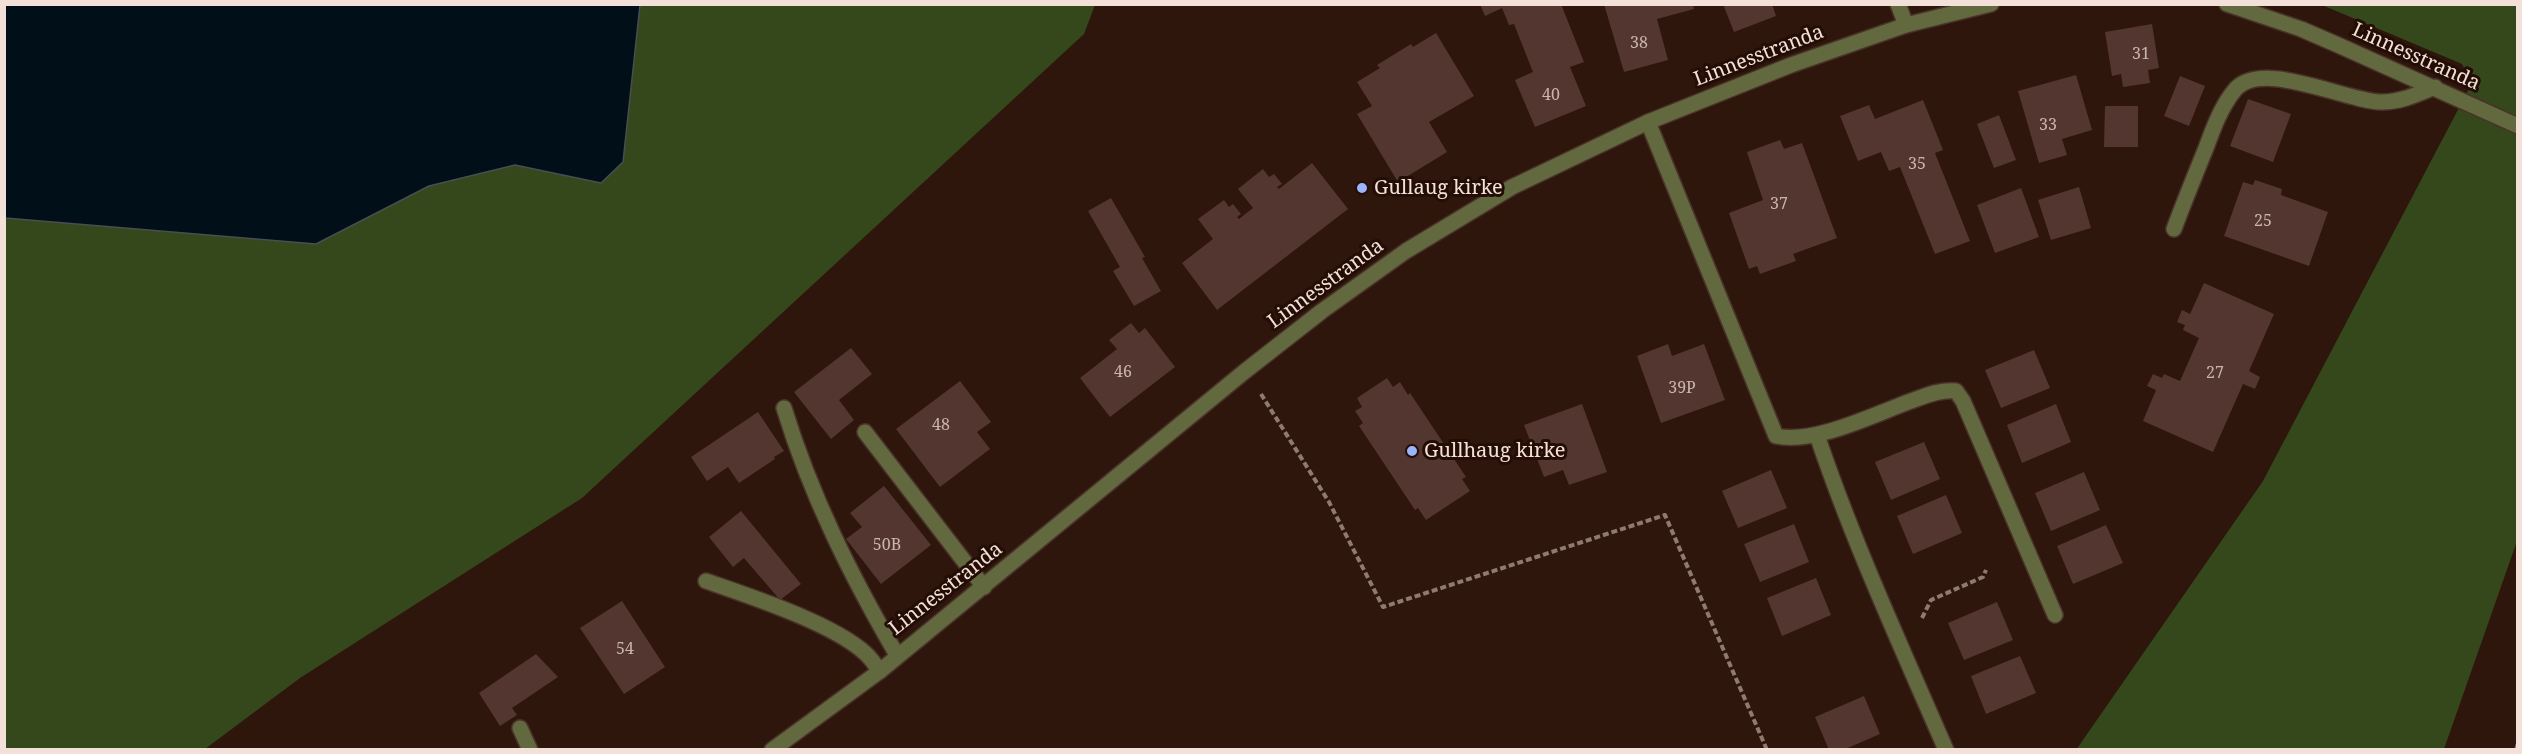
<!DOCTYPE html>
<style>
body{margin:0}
#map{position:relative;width:2522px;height:754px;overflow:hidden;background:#2e160c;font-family:"Noto Serif",serif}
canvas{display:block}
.frame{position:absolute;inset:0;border:6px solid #f2e0d9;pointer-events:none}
</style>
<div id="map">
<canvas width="2522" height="754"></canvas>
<div class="frame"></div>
</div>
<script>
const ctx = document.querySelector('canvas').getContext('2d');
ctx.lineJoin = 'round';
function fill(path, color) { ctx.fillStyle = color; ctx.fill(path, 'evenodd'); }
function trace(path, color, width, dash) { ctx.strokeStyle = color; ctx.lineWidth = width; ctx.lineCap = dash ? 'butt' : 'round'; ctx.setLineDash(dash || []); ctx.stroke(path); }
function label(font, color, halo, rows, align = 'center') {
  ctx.font = font + ' "Noto Serif",serif'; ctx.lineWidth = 6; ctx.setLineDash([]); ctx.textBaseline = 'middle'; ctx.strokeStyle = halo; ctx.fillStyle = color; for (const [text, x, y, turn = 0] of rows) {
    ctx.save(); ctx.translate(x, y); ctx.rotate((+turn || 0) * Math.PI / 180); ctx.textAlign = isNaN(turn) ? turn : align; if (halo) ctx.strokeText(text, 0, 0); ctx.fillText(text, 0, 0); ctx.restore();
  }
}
const green = new Path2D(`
 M640,5H1095L1084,34L582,498L300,678L205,749L5,750V218L316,244L429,186L515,165L601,183L623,162Z
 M2322,5H2517V541L2444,749L2076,750L2263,481L2472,83L2462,64Z`);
const water = new Path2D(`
 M5,4L640,5L623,162L601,183L515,165L429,186L316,244L5,218Z`);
const building = new Path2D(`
 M1480,4H1561L1584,62L1570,67L1586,106L1535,127L1515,80L1533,72L1514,24L1509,25L1502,8L1485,16Z
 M1604,4H1693L1694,9L1657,19L1668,60L1624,72Z
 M1723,4H1772L1776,16L1734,32Z
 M2152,24L2159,68L2148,70L2150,83L2123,87L2121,74L2112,76L2105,32Z
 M1436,33L1474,96L1429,122L1447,152L1398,182L1357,114L1372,106L1357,82L1380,68L1377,65L1411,44L1413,47Z
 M2076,75L2092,130L2062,139L2067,155L2039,163L2018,91Z
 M2180,76L2205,86L2189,126L2164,116Z
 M2248,99L2291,114L2273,162L2230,146Z
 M1923,100L1943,150L1935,153L1970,241L1935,254L1900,167L1889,171L1881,152L1858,161L1840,116L1869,105L1875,119Z
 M2105,106H2138V147H2104Z
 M1999,115L2016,160L1994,168L1977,124Z
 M1780,140L1784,149L1802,143L1837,238L1793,254L1796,261L1760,274L1757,266L1749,269L1729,213L1763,200L1747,152Z
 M1312,163L1348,209L1217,310L1182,263L1213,239L1198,219L1224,200L1229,207L1233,204L1241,214L1237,217L1239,219L1253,208L1238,189L1263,169L1269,177L1274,174L1282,184L1277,187L1279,189Z
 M2255,180L2282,189L2281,195L2328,212L2309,266L2224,236L2243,182L2253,185Z
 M2079,187L2091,228L2051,240L2038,200Z
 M2021,188L2039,237L1995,253L1977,205Z
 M1111,198L1145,257L1142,258L1161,291L1134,306L1113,271L1120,267L1088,211Z
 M2204,283L2274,314L2249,371L2260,377L2255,389L2243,384L2213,452L2143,421L2156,390L2147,386L2153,374L2162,378L2164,374L2180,381L2199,338L2183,330L2185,325L2177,322L2182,310L2190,314Z
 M1131,323L1139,333L1145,328L1175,367L1110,417L1080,378L1117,349L1109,340Z
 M1668,344L1672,356L1704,344L1725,400L1661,423L1637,356Z
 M851,348L872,374L839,400L854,420L831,439L794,392Z
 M2034,350L2050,388L2001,408L1985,370Z
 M1387,378L1393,387L1400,382L1408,395L1410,393L1466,477L1462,479L1470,491L1426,520L1418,508L1415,510L1359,426L1363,423L1355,411L1362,407L1357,398Z
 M960,381L991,422L977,432L990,449L940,487L896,429Z
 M1582,404L1607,472L1569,485L1563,470L1544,477L1524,425Z
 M2056,404L2071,442L2022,463L2007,425Z
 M758,412L784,451L774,457L775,459L739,483L728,467L707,481L691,457Z
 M1924,442L1940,479L1891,500L1875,462Z
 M1771,470L1787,508L1738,528L1722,491Z
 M2084,472L2100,510L2051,531L2035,493Z
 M884,486L931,545L881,584L846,539L862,527L850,513Z
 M1946,495L1962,533L1913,554L1897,516Z
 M741,511L801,584L780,600L744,558L733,567L709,537Z
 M1794,524L1809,562L1760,582L1744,544Z
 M2106,525L2123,563L2073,584L2057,546Z
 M1816,578L1831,615L1782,636L1767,598Z
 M622,601L665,667L624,694L580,628Z
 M1997,602L2013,640L1964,660L1948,623Z
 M536,654L558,677L512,708L517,715L500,726L479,693Z
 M2020,656L2036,693L1986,714L1971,676Z
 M1864,696L1880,734L1843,750H1829L1815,717Z`);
const path = new Path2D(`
 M1261,394L1329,502L1383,607L1665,515L1767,750
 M1922,618L1931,600L1983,577L1986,570
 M2516,750L2518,743`);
const service = new Path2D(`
 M1898,4L1906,25
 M1648,122L1776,436C1813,445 1875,414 1911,401C1925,396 1941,389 1956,391L1963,401L2055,615
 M2174,229C2184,202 2195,175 2206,148C2213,129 2221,107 2234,91C2260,57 2346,102 2382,102C2401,102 2418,94 2435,87
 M784,408C811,496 851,576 897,655
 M865,432L984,587
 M1817,435C1853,542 1901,646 1946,750
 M706,581C749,596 832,623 865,653C871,658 875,665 880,671
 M520,728L530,750`);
const tertiary = new Path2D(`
 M2227,4L2301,29L2338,45L2518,126
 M772,750L880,671L1244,372L1322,311L1406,251L1512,187L1648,122L1791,65L1906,25L1991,4`);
const markers = [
 [1362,188,6,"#9bb5fd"],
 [1412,451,6,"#9bb5fd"]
];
const numberNames = [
 ["38",1639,43],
 ["31",2141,54],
 ["40",1551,95],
 ["33",2048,125],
 ["35",1917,164],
 ["37",1779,204],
 ["25",2263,221],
 ["46",1123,372],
 ["27",2215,373],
 ["39P",1682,388],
 ["48",941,425],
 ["50B",887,545],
 ["54",625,649]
];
const streetNames = [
 ["Linnesstranda",1759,56,-21],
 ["Linnesstranda",2416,57,24],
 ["Linnesstranda",1326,284,-36],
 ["Linnesstranda",946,589,-38]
];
const poiNames = [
 ["Gullaug kirke",1374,188],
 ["Gullhaug kirke",1424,451]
];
fill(green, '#35481c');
fill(water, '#010f18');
trace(water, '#494e52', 1.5);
fill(building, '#533630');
trace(service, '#493229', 18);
trace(tertiary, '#493229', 18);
trace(path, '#8f7a72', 4, [6, 3]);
trace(service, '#63693f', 15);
trace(tertiary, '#63693f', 15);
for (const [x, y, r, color] of markers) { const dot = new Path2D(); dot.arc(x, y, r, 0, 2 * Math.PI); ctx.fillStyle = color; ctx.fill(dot); trace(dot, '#240d04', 2); }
label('16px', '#cab6af', null, numberNames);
label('20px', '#f2e0d9', '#240d04', streetNames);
label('20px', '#f2e0d9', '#240d04', poiNames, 'left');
</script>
